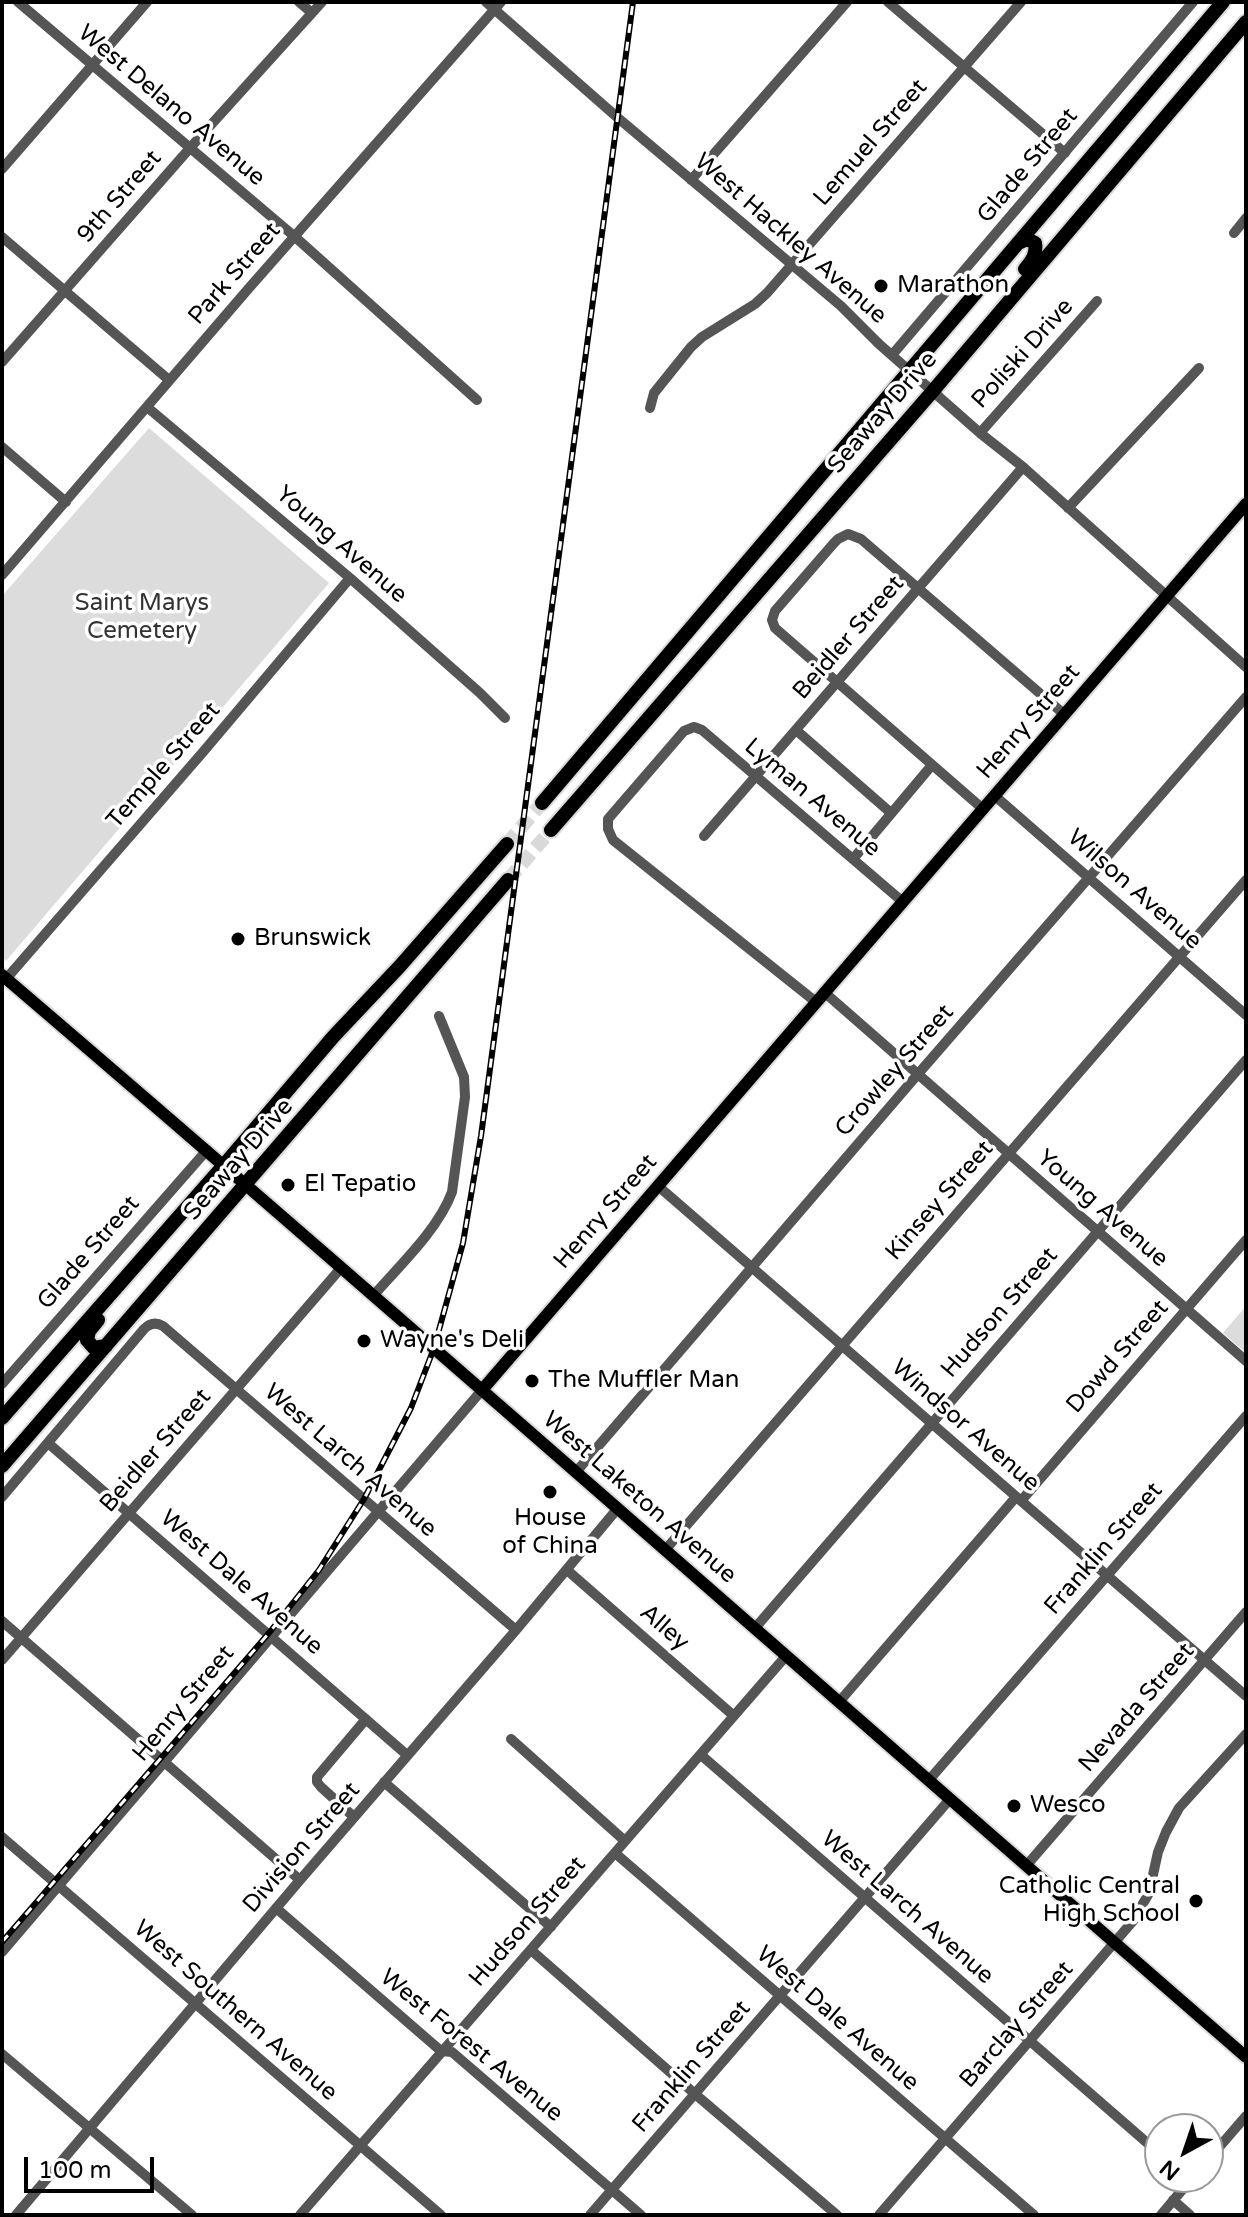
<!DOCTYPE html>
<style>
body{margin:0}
#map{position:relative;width:1248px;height:2217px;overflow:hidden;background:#fff;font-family:"Varela Round",sans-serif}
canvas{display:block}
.frame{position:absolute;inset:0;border:4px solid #000;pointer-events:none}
.north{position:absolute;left:1144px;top:2113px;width:80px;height:80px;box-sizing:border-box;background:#fff;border:2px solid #999;border-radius:50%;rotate:220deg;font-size:22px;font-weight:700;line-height:32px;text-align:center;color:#000}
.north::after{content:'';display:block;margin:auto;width:28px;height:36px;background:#000;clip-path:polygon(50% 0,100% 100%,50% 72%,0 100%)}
.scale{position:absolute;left:24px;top:2157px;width:130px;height:36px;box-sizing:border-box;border:4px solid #000;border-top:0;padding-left:10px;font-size:24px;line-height:28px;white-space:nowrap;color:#000;-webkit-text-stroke:6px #fff;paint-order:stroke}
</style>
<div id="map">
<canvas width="1248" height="2217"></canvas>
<div class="frame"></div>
<div class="north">N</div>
<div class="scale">100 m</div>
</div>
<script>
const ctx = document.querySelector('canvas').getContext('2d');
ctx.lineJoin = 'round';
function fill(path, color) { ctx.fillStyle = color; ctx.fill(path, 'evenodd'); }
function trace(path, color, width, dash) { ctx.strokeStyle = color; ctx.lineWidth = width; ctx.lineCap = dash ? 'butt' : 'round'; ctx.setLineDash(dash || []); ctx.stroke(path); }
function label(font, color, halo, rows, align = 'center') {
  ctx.font = font + ' "Varela Round",sans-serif'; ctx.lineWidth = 7; ctx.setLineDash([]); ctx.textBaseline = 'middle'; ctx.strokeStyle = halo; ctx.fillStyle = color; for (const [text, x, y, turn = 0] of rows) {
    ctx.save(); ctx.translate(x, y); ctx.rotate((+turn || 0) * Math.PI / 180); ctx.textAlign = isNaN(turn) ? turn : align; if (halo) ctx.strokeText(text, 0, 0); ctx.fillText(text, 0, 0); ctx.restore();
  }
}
const green = new Path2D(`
 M149,428L329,583L6,961L2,957V596Z
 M1246,1306V1353L1223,1333Z`);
const highwayTunnel = new Path2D(`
 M507,844L542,803
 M508,880L551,830`);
const minor = new Path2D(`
 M18,2L294,236L477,400
 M299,2L312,13
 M486,2L618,118L841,306L879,344L980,433L1023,467L1246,667
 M888,2L1065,153
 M2,169L147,2
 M691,180L847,2
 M1234,233L1246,218
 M2,237L169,380
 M892,355L1193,2
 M2,362L190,148L322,2
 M147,407L350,578L480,693L505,718
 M650,408L654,393L691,347L702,337L755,304L767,293L1021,2
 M980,433L1097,301
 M2,447L66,502
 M1068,508L1199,368
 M2,575L249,288L501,2
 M796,730L891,813
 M995,796L1246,1015
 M983,809L775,628L772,620L775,611L834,543L838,539L848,534L861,539L1065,715
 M704,836L1023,467
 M853,859L932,765
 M6,979L203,752L350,578
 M824,992L1246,1361
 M816,1002L613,840L608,829V819L684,731L694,727L702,730L903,902
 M658,1186L1246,1696
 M373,1296C399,1266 438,1230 452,1192L465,1097L464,1077L439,1016
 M2,1384L207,1150
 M48,1443L407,1755
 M576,1472L918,1074L1246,697
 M2,1497L144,1329C150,1323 156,1322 163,1326L516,1630
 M1021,1501L1246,1240
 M666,1549L1246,880
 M567,1570L734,1716
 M2,1621L300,1880
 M755,1628L1246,1060
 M2,1660L341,1268
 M839,1702L1016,1497
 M511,1739L625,1841
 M701,1755L1160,2154
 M929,1780L1246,1416
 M384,1782L551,1927
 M354,1817L321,1787L317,1782V1777L366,1719
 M2,1837L441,2215
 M615,1853L1034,2215
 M1026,1866L1246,1612
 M276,1908L441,2051L452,2052L641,2215
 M531,1950L695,2094L837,2215
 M2,1952L482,1390
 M2,2054L192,2215
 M1208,2160L1246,2116
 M1173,2200L1190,2215
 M16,2215L300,1880L516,1630L618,1508
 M300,2215L786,1656
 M590,2215L950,1799
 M879,2215L1133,1921L1149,1893L1158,1852L1166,1832L1179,1808L1246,1734
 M1161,2215L1193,2177`);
const major = new Path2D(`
 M2,975C420,1332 831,1697 1246,2057
 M482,1390L1246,504`);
const highway = new Path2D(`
 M1018,243L1027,239L1035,243C1037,254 1032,261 1025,269
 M542,803L1223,2
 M551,830L932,392L1246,22
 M98,1320L89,1331L87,1340L94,1348L106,1346
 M2,1418L224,1165L333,1037L400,966L507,844
 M2,1466L508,880`);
const rail = new Path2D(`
 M2,1942L269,1633L319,1570L364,1499L411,1408L434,1348L463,1243L481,1136L633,2`);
const markers = [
 [881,286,8,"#000"],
 [238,939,8,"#000"],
 [288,1185,8,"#000"],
 [364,1341,8,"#000"],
 [532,1381,8,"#000"],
 [550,1492,8,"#000"],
 [1014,1806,8,"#000"],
 [1196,1901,8,"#000"]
];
const streetNames = [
 ["West Delano Avenue",171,106,40],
 ["Lemuel Street",871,143,-49],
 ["Glade Street",1028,166,-50],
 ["9th Street",120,197,-49],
 ["West Hackley Avenue",790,239,41],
 ["Park Street",235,274,-49],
 ["Poliski Drive",1023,354,-48],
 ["Seaway Drive",883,413,-49],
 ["Young Avenue",341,545,41],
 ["Beidler Street",849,638,-49],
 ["Henry Street",1029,722,-49],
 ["Temple Street",164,766,-49],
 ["Lyman Avenue",812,798,40],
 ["Wilson Avenue",1134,890,41],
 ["Crowley Street",895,1071,-49],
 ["Seaway Drive",239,1160,-49],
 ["Kinsey Street",940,1201,-49],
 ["Young Avenue",1102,1209,41],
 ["Henry Street",606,1212,-49],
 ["Glade Street",89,1253,-49],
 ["Hudson Street",1000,1313,-49],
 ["Dowd Street",1118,1357,-49],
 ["Windsor Avenue",965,1426,41],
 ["Beidler Street",156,1451,-49],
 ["West Larch Avenue",350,1461,41],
 ["West Laketon Avenue",639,1498,41],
 ["Franklin Street",1104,1549,-49],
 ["West Dale Avenue",241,1583,41],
 ["Alley",664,1628,41],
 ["Henry Street",184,1704,-50],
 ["Nevada Street",1137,1708,-49],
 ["Division Street",302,1848,-49],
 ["West Larch Avenue",907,1908,41],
 ["Hudson Street",528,1922,-49],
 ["West Southern Avenue",235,2011,41],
 ["West Dale Avenue",837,2019,41],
 ["Barclay Street",1017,2025,-49],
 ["West Forest Avenue",471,2046,39],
 ["Franklin Street",692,2067,-49]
];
const poiNames = [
 ["Marathon",897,286],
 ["Brunswick",254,939],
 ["El Tepatio",304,1185],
 ["Wayne's Deli",380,1341],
 ["The Muffler Man",548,1381],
 ["House",550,1519,"center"],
 ["of China",550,1547,"center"],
 ["Wesco",1030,1806],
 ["Catholic Central",1180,1887,"right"],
 ["High School",1180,1915,"right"]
];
const parkNames = [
 ["Saint Marys",142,604],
 ["Cemetery",142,632]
];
fill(green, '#dcdcdc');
trace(highwayTunnel, '#d9d9d9', 14, [14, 7]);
trace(major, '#dbdbdb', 16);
trace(highway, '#dbdbdb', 18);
trace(minor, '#555', 10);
trace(major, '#000', 12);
trace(highway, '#000', 14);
trace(rail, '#000', 6);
trace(rail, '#fff', 3, [9]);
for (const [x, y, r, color] of markers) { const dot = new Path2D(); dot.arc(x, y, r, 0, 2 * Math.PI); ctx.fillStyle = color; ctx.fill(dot); trace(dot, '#fff', 3); }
label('24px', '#000', '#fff', streetNames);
label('24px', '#000', '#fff', poiNames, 'left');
label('24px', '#333', '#fff', parkNames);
</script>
